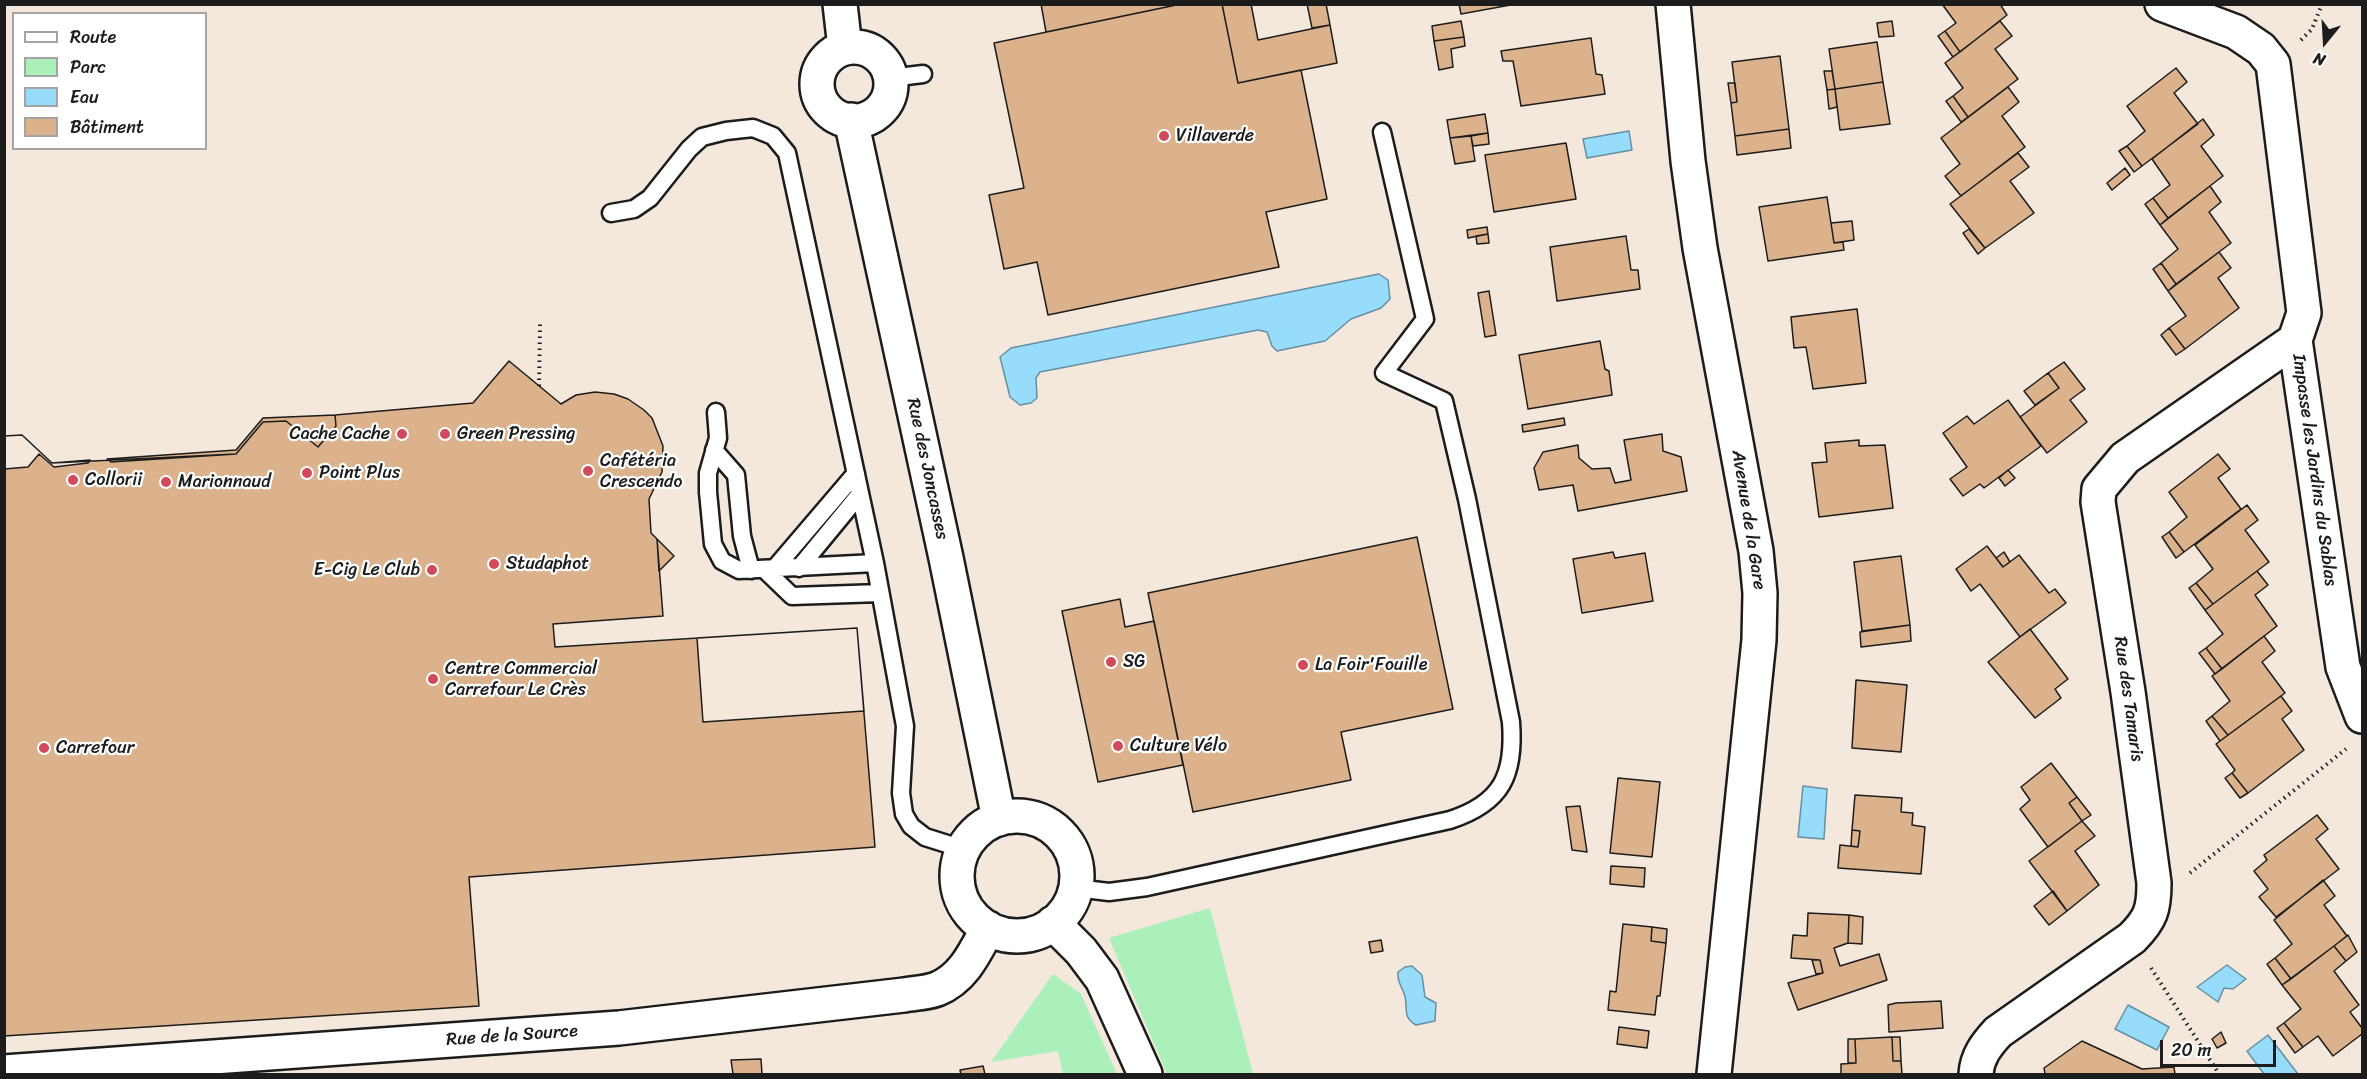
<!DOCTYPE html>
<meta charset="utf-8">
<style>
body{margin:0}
#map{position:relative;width:2367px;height:1079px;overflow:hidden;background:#f4e8dc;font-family:Sriracha,sans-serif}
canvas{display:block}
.frame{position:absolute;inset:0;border:6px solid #1c1c1c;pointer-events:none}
.legend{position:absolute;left:12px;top:12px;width:195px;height:138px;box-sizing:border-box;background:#fff;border:2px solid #a4a4a4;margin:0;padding:8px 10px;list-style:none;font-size:18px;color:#1c1c1c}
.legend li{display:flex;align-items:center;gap:12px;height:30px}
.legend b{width:30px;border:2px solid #a4a4a4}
.north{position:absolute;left:2295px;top:12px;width:60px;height:60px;-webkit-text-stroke:4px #fff;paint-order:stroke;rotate:198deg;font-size:16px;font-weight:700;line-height:24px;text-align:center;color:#1c1c1c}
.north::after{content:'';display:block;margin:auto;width:21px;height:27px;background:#1c1c1c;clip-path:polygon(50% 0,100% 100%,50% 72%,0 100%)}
.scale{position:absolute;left:2160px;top:1040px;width:116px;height:27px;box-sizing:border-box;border:3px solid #1c1c1c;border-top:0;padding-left:8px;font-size:18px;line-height:21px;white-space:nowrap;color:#1c1c1c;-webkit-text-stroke:4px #fff;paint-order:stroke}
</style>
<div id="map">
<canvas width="2367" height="1079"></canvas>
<div class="frame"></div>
<ul class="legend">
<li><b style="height:8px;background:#fff"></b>Route</li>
<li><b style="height:16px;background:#abf0bb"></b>Parc</li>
<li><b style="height:16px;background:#97dcfa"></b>Eau</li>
<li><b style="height:16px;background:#dbb28b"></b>Bâtiment</li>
</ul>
<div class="north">N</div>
<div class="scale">20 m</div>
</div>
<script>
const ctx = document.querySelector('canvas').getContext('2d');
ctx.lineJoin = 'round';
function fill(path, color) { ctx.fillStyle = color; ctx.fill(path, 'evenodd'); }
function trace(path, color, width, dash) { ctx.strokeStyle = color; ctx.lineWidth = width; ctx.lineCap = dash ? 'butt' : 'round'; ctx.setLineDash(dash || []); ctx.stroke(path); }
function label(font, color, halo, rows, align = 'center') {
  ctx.font = font + ' Sriracha,sans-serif'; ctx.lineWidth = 4.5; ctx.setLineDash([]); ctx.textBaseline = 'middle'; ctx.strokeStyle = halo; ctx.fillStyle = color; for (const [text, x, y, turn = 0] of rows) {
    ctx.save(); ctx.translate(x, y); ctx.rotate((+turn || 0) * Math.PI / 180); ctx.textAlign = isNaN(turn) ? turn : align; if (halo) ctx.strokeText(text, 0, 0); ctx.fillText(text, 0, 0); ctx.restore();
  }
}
const green = new Path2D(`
 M1210,908L1253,1074H1167L1109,938Z
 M1053,974L1081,994L1117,1074H1063L1058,1051L991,1062Z`);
const water = new Path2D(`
 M1629,131L1632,150L1587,158L1583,139Z
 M1379,274L1388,280L1390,299L1381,308L1351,319L1325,341L1277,351L1272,346L1267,332L1258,330L1040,372L1036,378L1037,398L1031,403L1020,405L1010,397L1000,357L1011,348Z
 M1803,786L1827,789L1824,839L1798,837Z
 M2227,965L2246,979L2233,989L2224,988L2218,1002L2197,987Z
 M1412,966L1422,975L1425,997L1436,1003L1435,1021L1416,1025C1402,1017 1408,1009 1405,996C1402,986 1397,983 1398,972L1405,967Z
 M2128,1005L2169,1027L2157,1050L2115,1029Z
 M2268,1035L2298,1074H2264L2247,1051Z`);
const building = new Path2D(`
 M1041,4H1181L1046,32Z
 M1181,4H1222L1238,83L1301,70L1327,199L1266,212L1279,267L1048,315L1037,262L1004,269L989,195L1024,188L994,43Z
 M1222,4H1251L1258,40L1330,25L1337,63L1238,83Z
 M1307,4H1326L1330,25L1312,28Z
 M1459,4H1516L1461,14Z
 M1942,4H2000L2007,15L1960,52L1945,31L1956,23Z
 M1461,21L1464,37L1434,41L1432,26Z
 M1892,21L1894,36L1879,37L1877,23Z
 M2000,21L2012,36L1995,49L2018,79L1968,117L1953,96L1963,88L1945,63Z
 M1945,31L1960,52L1953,57L1938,36Z
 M1464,37L1465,46L1451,49L1453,67L1439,70L1434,41Z
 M1591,38L1596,74L1602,75L1605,94L1521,106L1513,61H1503L1501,51Z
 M1877,42L1883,82L1835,89L1829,49Z
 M1780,56L1789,129L1735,136L1731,103L1737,102L1732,62Z
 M2176,68L2187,82L2174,93L2198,124L2142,166L2127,146L2145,131L2127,106Z
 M1824,71H1832L1835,89L1827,90Z
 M1883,82L1890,124L1840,130L1835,89Z
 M1728,83H1735L1737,102L1731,103Z
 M2008,87L2019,102L2002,116L2025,147L1961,196L1945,176L1960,164L1941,138Z
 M1835,89L1837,107L1829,109L1827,90Z
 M1953,96L1968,117L1961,122L1946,101Z
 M1485,114L1488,133L1450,138L1447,120Z
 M2203,119L2214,135L2201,146L2223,176L2168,218L2153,198L2170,185L2152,159Z
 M1789,129L1791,148L1737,155L1735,136Z
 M1488,133L1489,144L1473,146L1471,136Z
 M1471,136L1475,161L1455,164L1450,138Z
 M1566,143L1576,199L1494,212L1485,155Z
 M2127,146L2142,166L2134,172L2119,151Z
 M2018,153L2029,167L2010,181L2034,213L1985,248L1950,204Z
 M2125,168L2130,175L2112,190L2107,183Z
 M2210,186L2221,202L2209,212L2231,243L2176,284L2161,263L2178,249L2160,225Z
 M1827,197L1834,243L1843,242L1844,250L1768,261L1759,207Z
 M2153,198L2168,218L2160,225L2145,204Z
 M1852,221L1854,240L1834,243L1831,223Z
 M1487,227L1488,234L1468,238L1467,230Z
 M1969,229L1985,248L1978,254L1963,233Z
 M1488,234L1489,243L1477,244L1476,236Z
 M1626,236L1631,270H1638L1640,289L1557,301L1550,247Z
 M2219,252L2231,268L2218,278L2239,308L2185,349L2169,328L2186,316L2168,291Z
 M2161,263L2176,284L2168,291L2153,269Z
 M1489,291L1496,335L1485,337L1478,293Z
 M1857,309L1866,383L1813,389L1806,347L1794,348L1791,317Z
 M2169,328L2185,349L2176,355L2161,335Z
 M1600,341L1605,369L1609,371L1612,395L1528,409L1519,355Z
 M509,361L561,404L576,395L595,392L614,394L628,399L644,410L652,418L663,446L662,472L649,499L651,533L657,539L663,616L553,624L555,647L857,628L875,847L469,877L479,1006L4,1036V436L22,435L52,463L236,454L263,422L286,421L318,447L336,426L335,415L473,403Z
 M2064,362L2085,389L2070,400L2087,422L2047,453L2020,417L2059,388L2048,373Z
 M2048,373L2059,388L2035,405L2024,391Z
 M2008,400L2041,446L1984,488L1980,484L1963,496L1950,479L1967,467L1943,433L1967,416L1974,424Z
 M335,415L336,426L318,447L286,421L263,422L236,454L111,462L107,459L236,450L263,418Z
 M1564,418L1565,425L1523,432L1522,425Z
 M1662,434L1663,451L1681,457L1687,491L1578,511L1573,485L1539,490L1534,468L1543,452L1578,445L1579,458L1592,469L1610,468L1615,483L1631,480L1624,440Z
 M22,435L52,463L90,460L88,463L54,467L39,454L28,467L4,469V436Z
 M1859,440V446L1885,445L1893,508L1819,517L1812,463L1827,462L1825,443Z
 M2218,454L2230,469L2218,478L2241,509L2184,552L2169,532L2187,517L2169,492Z
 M2008,470L2015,478L2005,486L1999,478Z
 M2247,505L2258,520L2245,530L2269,562L2213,604L2196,583L2213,569L2195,545Z
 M2169,532L2184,552L2176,558L2162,537Z
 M1417,537L1453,709L1341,732L1351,780L1193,812L1148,593Z
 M657,539L674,556L659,571Z
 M1987,546L2003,567L2019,555L2049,593L2055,589L2066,603L2020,637L1980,584L1971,591L1956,569Z
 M1613,552L1615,558L1645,553L1653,601L1582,613L1573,559Z
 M2004,552L2010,562L2003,567L1996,558Z
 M1901,556L1910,625L1862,631L1854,562Z
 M2257,571L2268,585L2255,595L2277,626L2222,669L2206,648L2223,634L2205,610Z
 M2196,583L2213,604L2205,610L2189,588Z
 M1120,599L1125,627L1154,621L1183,765L1098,782L1062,611Z
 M1910,625L1911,641L1861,647L1860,632Z
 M857,628L864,711L703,722L697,638Z
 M2030,629L2068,679L2055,689L2061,698L2035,718L1988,662Z
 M2264,636L2275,651L2262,662L2285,693L2228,735L2212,716L2230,701L2212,676Z
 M2206,648L2222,669L2215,674L2199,653Z
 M1856,680L1907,685L1901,752L1852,748Z
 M2281,696L2292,711L2282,719L2304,750L2248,793L2232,773L2235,770L2216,744Z
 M2212,716L2228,735L2220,741L2206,721Z
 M2051,763L2077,797L2069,803L2082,821L2048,847L2020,809L2030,800L2021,787Z
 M2232,773L2248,793L2240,798L2225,778Z
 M1618,778L1660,782L1652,857L1610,853Z
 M1855,795L1902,798L1901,812L1913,813L1912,825L1925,827L1921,874L1838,868L1840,845L1858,847L1860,831L1852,830Z
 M2077,797L2091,815L2082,821L2069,803Z
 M1580,806L1587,852L1572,850L1566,807Z
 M2317,815L2328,829L2316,839L2339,869L2276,917L2259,897L2268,889L2254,871L2267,860L2264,855Z
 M2082,821L2095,836L2075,851L2099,885L2067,911L2029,861Z
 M1852,830L1860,831L1858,847L1851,846Z
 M1611,866L1645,868L1644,887L1610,884Z
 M2323,880L2335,896L2324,905L2347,936L2291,979L2275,958L2292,944L2274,920Z
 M2053,891L2067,911L2049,925L2034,906Z
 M1808,913L1849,915L1848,943L1834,948L1840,966L1879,954L1887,980L1798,1010L1788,983L1823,973L1820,960L1791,958L1793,935L1807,936Z
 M1849,915L1863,917L1862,944L1848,943Z
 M1623,924L1652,927L1651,941L1666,943L1660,996H1657L1655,1015L1608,1010L1610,991L1616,992Z
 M1652,927L1667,929L1666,943L1651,941Z
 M2348,935L2357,952L2346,961L2334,946Z
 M1381,940L1383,951L1371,953L1369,942Z
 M2334,946L2346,961L2334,971L2359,1005L2350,1012L2362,1028V1034L2333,1056L2318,1036L2303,1047L2284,1023L2301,1009L2282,985Z
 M2275,958L2291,979L2282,985L2267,964Z
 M1812,960H1820L1823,973L1816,974Z
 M1941,1001L1943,1028L1889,1032L1888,1005L1896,1003Z
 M2284,1023L2303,1047L2295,1053L2277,1028Z
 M1619,1027L1649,1031L1647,1048L1617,1044Z
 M2221,1032L2226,1043L2217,1048L2212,1039Z
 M1892,1037L1893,1061H1901L1902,1074H1841V1064L1856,1063L1855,1039Z
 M1892,1037H1900L1901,1061H1893Z
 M1848,1039H1855L1856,1063H1848Z
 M2082,1041L2142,1069L2174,1067L2175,1074H2045L2044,1068Z
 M761,1059L762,1074H733L731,1060Z
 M983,1066L985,1074H961L960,1070Z`);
const path = new Path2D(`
 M2301,40L2312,29L2322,4
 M539,386L540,324
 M2190,873L2346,749
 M2151,968L2219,1074`);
const service = new Path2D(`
 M890,78L923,74
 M611,213L634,209L650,198L689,149L702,137L726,131L753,128L773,136L787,153L875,563L905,726L901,793L904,814L911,826L925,837L963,849
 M716,412L718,438L708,473V492L713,544L722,561L739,570L875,563
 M714,450L736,475L742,536L751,570
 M799,568L860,494
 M774,569L856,473
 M765,570L792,596L880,593
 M1076,888L1109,892L1147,887L1450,820C1502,803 1515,775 1511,722L1467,499L1444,401L1384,373L1425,319L1382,132`);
const minor = new Path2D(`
 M840,4L845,48
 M1673,4L1688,161L1700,248L1756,551L1760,593L1759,640L1714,1074
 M2162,4L2236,32L2261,49L2273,64L2304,313L2295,340L2343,667L2362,716
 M817 84a37 37 0 1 1 74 0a37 37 0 1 1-74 0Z
 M851,120L946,558L999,819
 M957 876a60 60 0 1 1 120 0a60 60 0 1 1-120 0Z
 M1053,923L1081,951L1102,979L1145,1074
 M4,1072L619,1028L904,995C914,993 927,993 937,989C964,978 975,952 988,928
 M1976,1074C1977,1057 1986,1045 1998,1032L2132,938C2151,919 2154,909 2154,883L2128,692L2098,502L2099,489L2125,458L2295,340`);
const markers = [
 [1164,136,6,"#d1495b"],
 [402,434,6,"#d1495b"],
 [445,434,6,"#d1495b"],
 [588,471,6,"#d1495b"],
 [307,473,6,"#d1495b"],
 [73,480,6,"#d1495b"],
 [166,482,6,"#d1495b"],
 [494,564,6,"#d1495b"],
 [432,570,6,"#d1495b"],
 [1111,662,6,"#d1495b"],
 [1303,665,6,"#d1495b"],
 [433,679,6,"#d1495b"],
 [1118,746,6,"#d1495b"],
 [44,748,6,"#d1495b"]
];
const poiNames = [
 ["Villaverde",1176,136],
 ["Cache Cache",390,434,"right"],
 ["Green Pressing",457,434],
 ["Cafétéria",600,461],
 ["Crescendo",600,482],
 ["Point Plus",319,473],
 ["Collorii",85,480],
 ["Marionnaud",178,482],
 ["Studaphot",506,564],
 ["E-Cig Le Club",420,570,"right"],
 ["SG",1123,662],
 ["La Foir'Fouille",1315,665],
 ["Centre Commercial",445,669],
 ["Carrefour Le Crès",445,690],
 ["Culture Vélo",1130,746],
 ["Carrefour",56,748]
];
const streetNames = [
 ["Rue des Joncasses",927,469,78],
 ["Impasse les Jardins du Sablas",2314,470,82],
 ["Avenue de la Gare",1748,520,81],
 ["Rue des Tamaris",2128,699,82],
 ["Rue de la Source",512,1036,-4]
];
fill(green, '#abf0bb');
fill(water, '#97dcfa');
trace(water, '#668fa1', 1.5);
fill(building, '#dbb28b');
trace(building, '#1c1c1c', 1.5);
trace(service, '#1c1c1c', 21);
trace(minor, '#1c1c1c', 38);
trace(path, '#1c1c1c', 4, [1.5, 4.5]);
trace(service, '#fff', 16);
trace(minor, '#fff', 33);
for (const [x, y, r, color] of markers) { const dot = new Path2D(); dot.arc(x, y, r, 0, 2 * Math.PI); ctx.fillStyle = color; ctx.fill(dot); trace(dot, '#fff', 2); }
label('18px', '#1c1c1c', '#fff', poiNames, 'left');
label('18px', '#1c1c1c', '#fff', streetNames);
</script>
